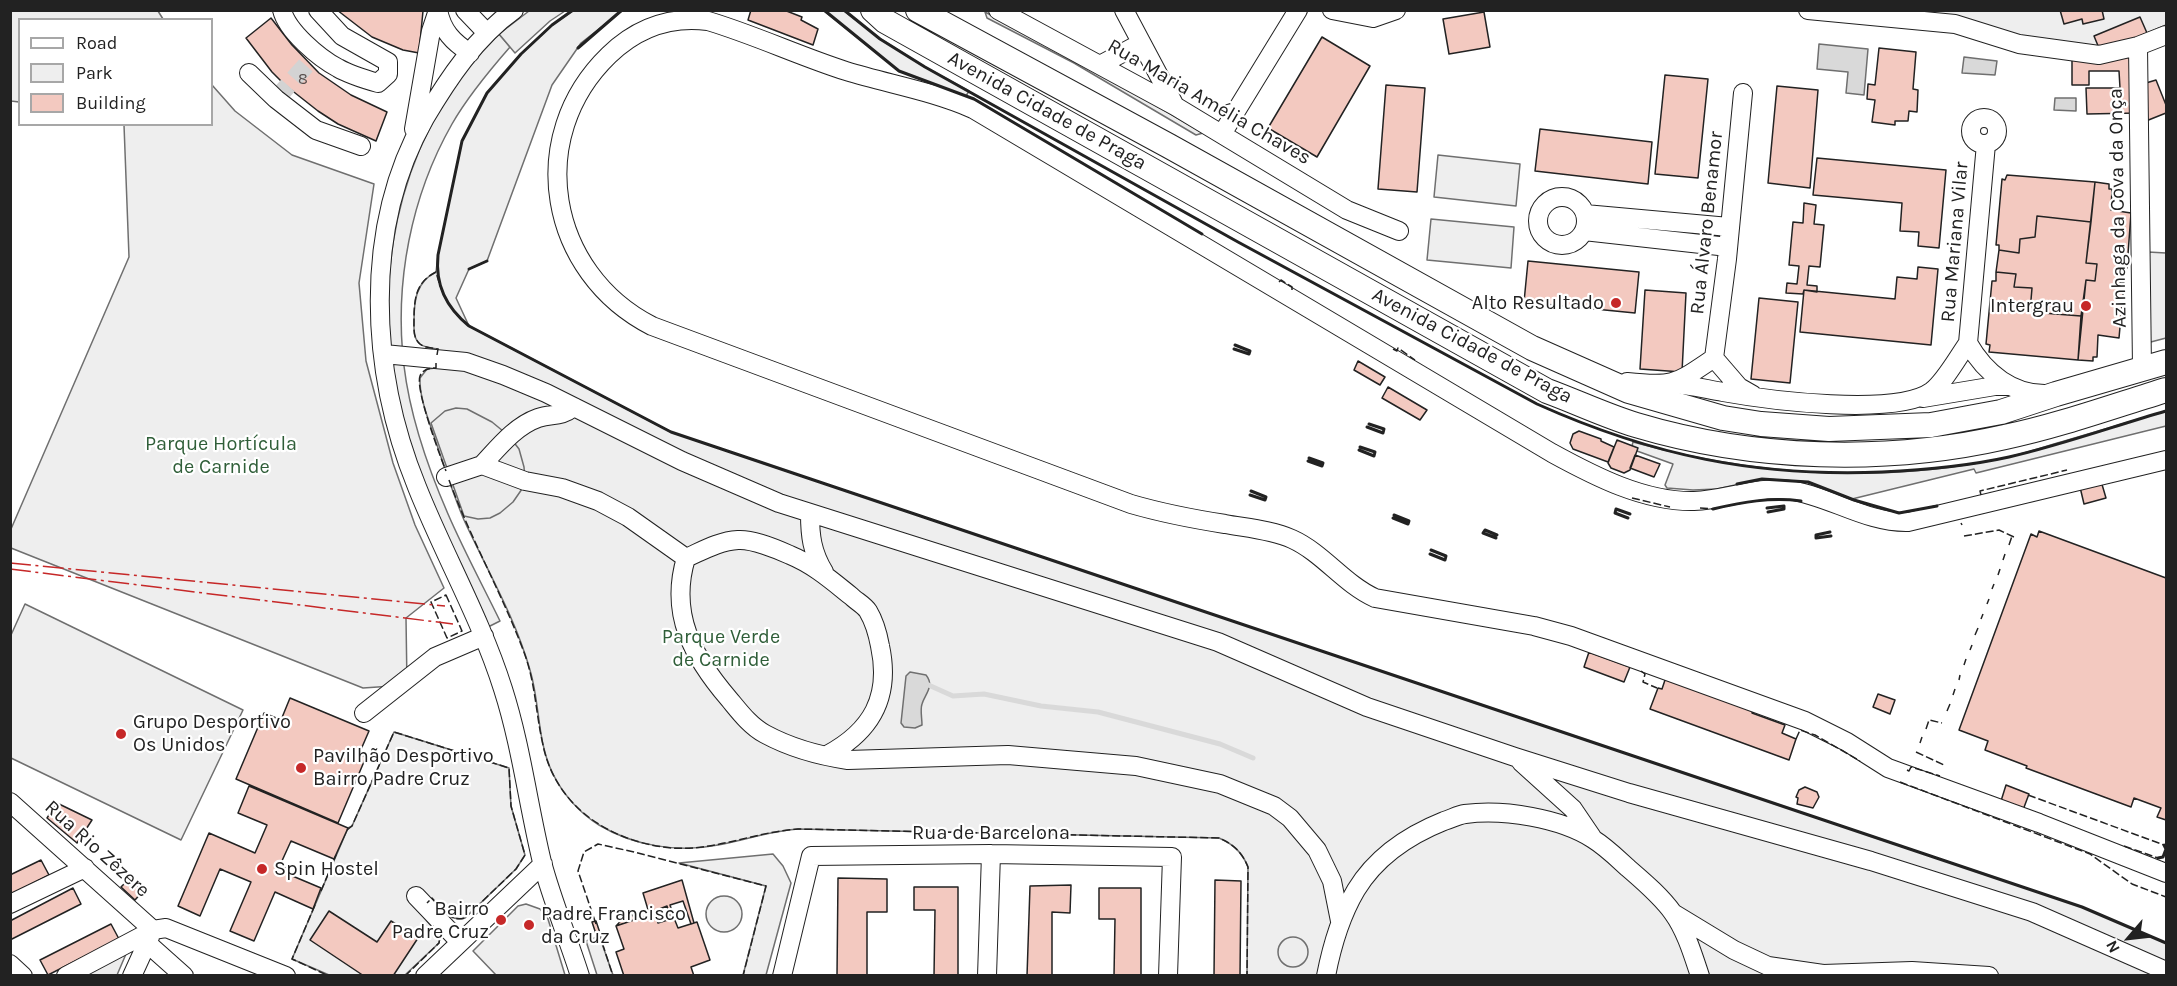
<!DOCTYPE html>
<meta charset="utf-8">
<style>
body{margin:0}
#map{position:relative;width:2177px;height:986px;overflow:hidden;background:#fff;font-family:Karla,sans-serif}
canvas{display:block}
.frame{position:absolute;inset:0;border:12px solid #222;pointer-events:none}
.legend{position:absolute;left:18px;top:18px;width:195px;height:108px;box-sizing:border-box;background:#fff;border:2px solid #a7a7a7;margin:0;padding:8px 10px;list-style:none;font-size:18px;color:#222}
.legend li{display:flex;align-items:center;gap:12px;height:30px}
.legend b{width:30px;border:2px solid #a7a7a7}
.north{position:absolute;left:2099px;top:908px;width:60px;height:60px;-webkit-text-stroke:4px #fff;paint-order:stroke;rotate:242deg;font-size:16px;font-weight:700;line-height:24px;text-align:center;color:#222}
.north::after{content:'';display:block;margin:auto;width:21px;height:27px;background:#222;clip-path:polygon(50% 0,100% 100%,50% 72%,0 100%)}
</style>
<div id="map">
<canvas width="2177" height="986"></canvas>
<div class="frame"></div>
<ul class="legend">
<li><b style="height:8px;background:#fff"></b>Road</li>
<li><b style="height:16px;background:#eee"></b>Park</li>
<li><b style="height:16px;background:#f3c9c0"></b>Building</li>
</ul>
<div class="north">N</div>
</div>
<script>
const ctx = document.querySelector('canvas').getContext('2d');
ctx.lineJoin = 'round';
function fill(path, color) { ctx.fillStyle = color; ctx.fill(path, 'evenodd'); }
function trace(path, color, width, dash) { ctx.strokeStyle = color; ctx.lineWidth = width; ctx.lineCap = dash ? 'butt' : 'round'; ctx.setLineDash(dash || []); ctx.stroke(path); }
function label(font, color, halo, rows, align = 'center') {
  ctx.font = font + ' Karla,sans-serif'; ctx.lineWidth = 4.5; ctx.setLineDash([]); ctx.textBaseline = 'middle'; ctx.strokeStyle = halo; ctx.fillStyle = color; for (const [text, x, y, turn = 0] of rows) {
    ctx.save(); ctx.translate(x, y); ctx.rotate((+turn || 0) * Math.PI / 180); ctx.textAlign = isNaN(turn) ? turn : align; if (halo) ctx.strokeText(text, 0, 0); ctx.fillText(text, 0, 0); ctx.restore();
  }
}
const green = new Path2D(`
 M11,10L158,11L163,19L20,20L19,102L11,101Z
 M573,11H622L581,43L552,85L487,261L469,269L456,298L469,326L671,432L2082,907L2166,943V975H1247L1248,867C1242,852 1233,844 1219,838L798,829C770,831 745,840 718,845C678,853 634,846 599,825C579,813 562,793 552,772C537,740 540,703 530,670C515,617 487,570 464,520C453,494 444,466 435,439C429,421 419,397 420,378L427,369L436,368L438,349C432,348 425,348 420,344C413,338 414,329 414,321C414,300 416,282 436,272L438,255L462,141L487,93L521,54L552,25Z
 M824,11H844L879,38L925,67L969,91L966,96L899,71Z
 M1863,11H2166V25L2101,53Z
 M499,34L510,47C489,71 468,96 452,124C411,196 394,283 404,366C410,416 428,468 448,514C464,551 483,586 500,621L488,627C475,596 461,566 447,536C439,519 431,503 425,486C413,454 402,420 396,386C372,257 405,126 499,34Z
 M212,85L235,111L292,155L374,184L359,283L366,361L393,463L415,525L444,588L406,618L407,685L363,688L11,548V529L129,257L124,125L212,124Z
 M1438,155L1520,164L1516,206L1434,197Z
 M1431,219L1514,227L1511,268L1427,260Z
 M2148,252L2166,253V338L2147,343Z
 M2166,411V426L1976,473L1974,469L1852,499L1808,482L1782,480L1762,479L1717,489L1693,490L1667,488L1665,485L1673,464L1637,451L1632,446L1633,442C1756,476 1884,484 2009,457C2026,453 2044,447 2061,442C2096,432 2131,421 2166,411Z
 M25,604L243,710L181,840L11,758V635Z
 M394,732L509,768L511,806L525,855L516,869L465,918C449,922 442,909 432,899L419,911L440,937L439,943L405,975H329L292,959L348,828L352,826Z
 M773,854L783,866L791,883L766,975H743L766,886L679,863Z
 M706 914a18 18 0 1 1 36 0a18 18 0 1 1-36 0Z
 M526,904L540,909L548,919L565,975H496L473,951L518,906Z
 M597,937L600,938L613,975H597L586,941Z`);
const parking = new Path2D(`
 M529,11H565L550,21L515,53L499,34Z
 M985,12L1077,59L1203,133L1196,135L1074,63L987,18Z
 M456,408L467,409L492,422L509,436L519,449L524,467L525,481L522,489L513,502L500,513L490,518L478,519L464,516L431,423L445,411Z
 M1278 952a15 15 0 1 1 30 0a15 15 0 1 1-30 0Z
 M126,954L117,975L79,976Z`);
const water = new Path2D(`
 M1819,44L1868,49L1864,95L1846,93L1848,72L1817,69Z
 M1964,57L1997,61L1995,75L1962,73Z
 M2055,98H2076V111L2054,110Z
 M910,672L926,675C935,686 925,694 922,704C920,710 922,718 922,725L915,728L904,727L901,723L906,676Z`);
const stream = new Path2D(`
 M924,683L953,696L984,694L1041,706L1098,712L1220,744L1253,758`);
const building = new Path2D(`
 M337,10L423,11L419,53L403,50L372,37Z
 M751,10H784L802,17L801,20L818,29L813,45L748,20Z
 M2060,10H2102L2104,19L2083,24L2082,19L2064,24Z
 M1484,12L1490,47L1449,54L1443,19Z
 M2140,17L2147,33L2101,53L2094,36Z
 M271,18L292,45L319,73L351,95L387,112L376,141L338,124L318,111L285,85L272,72L246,38Z
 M1322,37L1370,66L1317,157L1268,128Z
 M1879,48L1916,52L1913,89L1918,90L1917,112L1909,111L1908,121H1895V125L1872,122L1875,100L1867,99L1868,84L1875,85Z
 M2136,57L2137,113L2087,114L2086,88H2120L2119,71H2089V85H2072V58Z
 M1665,75L1708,79L1698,178L1655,174Z
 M2156,80L2166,105V113L2146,121V83Z
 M1386,85L1425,88L1417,192L1378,189Z
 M1777,86L1818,90L1810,188L1768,183Z
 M1540,129L1652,142L1648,184L1535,171Z
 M1817,158L1946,170L1939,248L1918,246L1919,232L1900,231L1902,203L1813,195Z
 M2007,175L2095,182L2091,222L2037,216L2035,237L2020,239L2019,253L1999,250V245H1996L2002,179L2005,180Z
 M2095,182L2109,184V189H2112L2111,210L2131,213L2127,268L2121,267L2120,283H2124L2119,338L2098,335L2097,357H2093V361L2078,360L2086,280L2095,281L2097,264L2086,263Z
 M1804,203L1816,205L1814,224L1824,225L1820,267L1809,266L1807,285L1817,286V292L1804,290L1803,294L1786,293L1787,283L1797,284L1799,266L1789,265L1793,222L1803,223Z
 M2037,216L2091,222L2086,263L2097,264L2095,281L2086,280L2081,316L2030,312L2032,288L2014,287L2016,274L1996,272L1999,250L2019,253L2020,239L2035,237Z
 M1528,261L1639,272L1635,313L1524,302Z
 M1918,267L1938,269L1931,345L1800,332L1804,290L1895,299L1897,277L1917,279Z
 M1996,272L2016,274L2014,287L2032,288L2030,312L2081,316L2078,360L1989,352L1990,345L1986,344L1992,281H1996Z
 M1645,290L1686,293L1682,372L1640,369Z
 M1759,298L1798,302L1790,383L1751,379Z
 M1358,361L1385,377L1380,385L1354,370Z
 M1388,387L1427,410L1420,420L1382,398Z
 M1579,431L1601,439V441L1614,447L1608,462L1573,449L1570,443L1573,434Z
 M1617,440L1638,448L1630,470L1624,473L1611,468L1608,463Z
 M1635,455L1660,464L1654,477L1630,468Z
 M2101,481L2106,498L2084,504L2080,487Z
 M2039,531L2166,578V820L2157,817L2161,808L2134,798L2131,807L2026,768L2027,766L1985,750L1988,741L1959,730L2031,534L2037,537Z
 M1589,652L1630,667L1624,682L1584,667Z
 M1666,677L1753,709L1752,713L1785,725L1782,733L1796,739L1789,760L1650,709L1658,688L1662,689Z
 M1878,694L1895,700L1890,714L1873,707Z
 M290,698L369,731L359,754L366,757L338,823L236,779L264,713L281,720Z
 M2006,785L2029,794L2023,810L2001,801Z
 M249,786L348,828L334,859L291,841L281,863L286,865L283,872L321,888L313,909L275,892L254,941L230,931L251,882L220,869L200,916L178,906L209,833L255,853L267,825L238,813Z
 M1805,787L1817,792L1819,797L1813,808L1797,804L1798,798L1796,797L1799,790Z
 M57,803L92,820L77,843L47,818Z
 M41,860L49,875L10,895V875Z
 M838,878L887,879V912H867V976H837Z
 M129,879L143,891L135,900L121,887Z
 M682,880L694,923L691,924L683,901L670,905L674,918L671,919L667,906L649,913L643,893Z
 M1215,880L1241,881L1240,976H1214Z
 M1071,885L1070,913L1052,912V976H1027L1030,886Z
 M914,887H958V976H934L935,910H914Z
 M73,888L81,904L10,940V921Z
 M1099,888H1141V976H1114L1115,919H1099Z
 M329,911L377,942L391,921L418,938L393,976H364L310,940Z
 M629,912L636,919L616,926Z
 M655,913L658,923L674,918L678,928L697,922L710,960L691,967L694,976H624L616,952L624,949L616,926Z
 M596,921L601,936L597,937L592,922Z
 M111,924L119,939L48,975L40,960Z`);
const minorTunnel = new Path2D(`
 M276,99L317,53`);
const minor = new Path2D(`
 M282,10C287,31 319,58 338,68C350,75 364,79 378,83L388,74V62L342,36L318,10
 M438,10C442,31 453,42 470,53
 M465,10L487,33
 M514,10C476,37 448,79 425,118C362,229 370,372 417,487C444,555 481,619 503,689C521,745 528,804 542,862C552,900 568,938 580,976
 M998,10L1175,106L1347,210L1399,231
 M1124,10L1175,106
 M1332,10L1373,18L1396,10
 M1808,10L1955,24L2019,44L2099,55L2138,46L2166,35
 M2138,46L2142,368
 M1100,65L1141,43
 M249,73L276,99L316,130L361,146
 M1971 131a13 13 0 1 1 26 0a13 13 0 1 1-26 0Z
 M414,129L431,31L438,10
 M1222,134L1298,10
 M1538 221a24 24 0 1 1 48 0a24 24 0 1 1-48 0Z
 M1585,214L1729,227
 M1584,231L1728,247
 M1968,343L1986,144
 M384,354L466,362L503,375L546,393L682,461L779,503L1218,642L1367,707L1515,757L1629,793L1871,861L2032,912L2166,971
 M1714,358L1727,259L1743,93
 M1627,382C1675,387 1675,384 1714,358L1739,387L1753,395
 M1668,384C1687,384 1705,389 1723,392C1767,400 1896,417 1932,391C1945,381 1958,357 1968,343C1985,373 2013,396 2049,394
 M1923,398L1995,386H2010
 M574,407C560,418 552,413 538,418C515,426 498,448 482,465L525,481L562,488L598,501L628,517L686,558
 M2166,460L1908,522C1866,523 1830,496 1789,490C1757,486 1726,500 1694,501C1644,502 1594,476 1552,453L973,109C932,91 888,84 846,71C799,56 755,35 708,21C670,16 637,28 609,55C524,137 548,273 652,326L1131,504C1162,513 1193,519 1225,524C1247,528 1272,530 1292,539C1323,553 1344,584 1375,598L1534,626L1571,636L1805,721L1847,742L1888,768L2039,823L2166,873
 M446,477L482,465
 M810,514C810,536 812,552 824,572
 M364,713L435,657L484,636
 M827,755C872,731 891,697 880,646C878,635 874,621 868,611C864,605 856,601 851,596C831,580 814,565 790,555C777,549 752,539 738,540C719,541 702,551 686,558C669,614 693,657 729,699C739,711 750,726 765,734C789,747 821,756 848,760L1008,755L1136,766L1220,784L1274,806L1290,818L1317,850L1332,881L1340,921
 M1521,762L1573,809L1592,837
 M10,802L153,930
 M416,896L460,942
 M10,904L85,868
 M1673,913L1734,950L1768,966L1823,974L1912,971L1989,976
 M147,943L184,976
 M10,964L23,976
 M66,976L153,930L166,928L286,976
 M132,976L153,930
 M425,976L543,864
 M782,976L811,856L991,854L1172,857L1168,976
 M987,976L991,854
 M1326,976C1332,945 1340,917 1356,890C1376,857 1409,835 1444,821C1451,819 1458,815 1465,814C1504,809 1560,818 1593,839C1606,847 1617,858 1628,868C1643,881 1661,896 1673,913C1686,931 1693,955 1700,976`);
const major = new Path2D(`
 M873,10L885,21L1547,391C1577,402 1606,416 1636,425C1753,460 1886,464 2005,437C2058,426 2114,406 2166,390
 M918,10L1169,146L1532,348L1629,391L1723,418L1761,424L1829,429L1931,425L2001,412L2056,394L2166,362`);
const fence = new Path2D(`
 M1279,282L1281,280L1292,287V290
 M1393,349L1397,351L1398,348L1415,360
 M437,355L438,349C432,348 425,348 420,344C413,338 414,329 414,321C414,301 415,282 436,272C442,295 450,311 469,326L671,432L2082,907L2166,943
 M436,363V368C429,368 423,369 420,376C415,389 440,456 446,471
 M449,480C470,537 500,590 522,647C536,682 535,710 543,745C555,804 606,839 663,847C709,854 752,832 798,829L1219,838C1233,844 1242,852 1248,867L1247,976
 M1981,495L1980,491L2067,470
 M1632,498L1670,507
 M1700,508L1713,509
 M1961,523L1962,525
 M1964,536L1999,530L2016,538
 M2009,545L2012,536
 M2003,560L2005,554
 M1998,575L2000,569
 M1992,589L1994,584
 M446,595L462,631L447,638L431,602Z
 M1987,604L1989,599
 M1981,619L1983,614
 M1975,635L1978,628
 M1970,650L1972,645
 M1964,665L1966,659
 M1641,671L1645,674L1643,682L1657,688
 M1959,680L1960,675
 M1953,695L1955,689
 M1947,711L1950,704
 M1926,729L1929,720L1942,723
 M1796,739L1800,730L1815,735L1860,761
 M1920,743L1922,737
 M1916,752L1944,765
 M1907,770L1909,771L1911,767L1940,776
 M1900,782L2090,854L2132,884L2166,897
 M2028,795L2164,845
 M347,830L352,826L394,732L509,768L511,806L525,855L516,869L465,918C449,922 442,909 432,898L427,903
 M2124,846L2158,858
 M321,891L336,855
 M315,905L292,959L329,976
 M596,924L578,871L584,852L598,844L634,852L766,886L743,976
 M599,933L613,976
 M405,976L439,943L440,937L433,926`);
const wall = new Path2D(`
 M573,10L552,25L521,54L487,93L462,141L438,255C435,285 446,307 469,326L671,432L2082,907L2166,943
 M824,10L899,71L974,99L1202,234
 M844,10L880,39L925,67L1238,242L1537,404C1653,456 1756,477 1882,472C1925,470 1968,466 2009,457C2062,445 2114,426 2166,411
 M578,48L622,10
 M469,269L487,261
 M1234,349L1249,354L1250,351L1235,345
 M1367,427L1383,433L1384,429L1369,424
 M1359,450L1374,456L1375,452L1360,447
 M1308,461L1322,466L1323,463L1309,458
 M1737,484L1762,479L1808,482L1854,500L1899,513L1937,506
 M1250,495L1265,500L1266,497L1251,491
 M1767,508L1784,506V509L1768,512
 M1713,509C1743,502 1770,497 1801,501
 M1393,518L1408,524L1409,521L1394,515
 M1628,518L1615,513L1616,509L1630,514
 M1830,532L1816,535V538L1831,536
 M1496,538L1483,533L1485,530L1497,535
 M1430,554L1445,560L1446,556L1431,550
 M2158,858L2163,857L2166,849L2164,845`);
const power = new Path2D(`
 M10,563L445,606
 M10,569L453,624`);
const markers = [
 [1616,303,6,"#c62828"],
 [2086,306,6,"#c62828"],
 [121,734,6,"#c62828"],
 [301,768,6,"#c62828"],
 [262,869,6,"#c62828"],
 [501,920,6,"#c62828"],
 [529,925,6,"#c62828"]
];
const numberNames = [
 ["8",303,79]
];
const streetNames = [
 ["Rua Maria Amélia Chaves",1209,102,30],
 ["Avenida Cidade de Praga",1047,111,29],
 ["Azinhaga da Cova da Onça",2118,208,-91],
 ["Rua Álvaro Benamor",1707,223,-84],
 ["Rua Mariana Vilar",1955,242,-85],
 ["Avenida Cidade de Praga",1472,346,28],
 ["Rua de Barcelona",991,833],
 ["Rua Rio Zêzere",97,849,42]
];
const poiNames = [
 ["Alto Resultado",1604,303,"right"],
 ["Intergrau",2074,306,"right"],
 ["Grupo Desportivo",133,722],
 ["Os Unidos",133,745],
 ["Pavilhão Desportivo",313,756],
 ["Bairro Padre Cruz",313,779],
 ["Spin Hostel",274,869],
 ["Bairro",489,909,"right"],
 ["Padre Cruz",489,932,"right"],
 ["Padre Francisco",541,914],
 ["da Cruz",541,937]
];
const parkNames = [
 ["Parque Hortícula",221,444],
 ["de Carnide",221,467],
 ["Parque Verde",721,637],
 ["de Carnide",721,660]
];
fill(green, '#eee');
trace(green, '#6f6f6f', 1.5);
fill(parking, '#ededed');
trace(parking, '#6f6f6f', 1.5);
fill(water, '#d9d9d9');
trace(water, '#6f6f6f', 1.5);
trace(stream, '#d9d9d9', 5);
fill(building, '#f3c9c0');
trace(building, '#222', 1.5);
trace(minorTunnel, '#d3d3d3', 18, [18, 9]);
trace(minor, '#222', 20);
trace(major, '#222', 26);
trace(minor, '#fff', 18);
trace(major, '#fff', 24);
trace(fence, '#222', 1.5, [8, 3]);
trace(wall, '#222', 3);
trace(power, '#c62828', 1.5, [21, 4.5, 3, 4.5]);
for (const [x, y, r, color] of markers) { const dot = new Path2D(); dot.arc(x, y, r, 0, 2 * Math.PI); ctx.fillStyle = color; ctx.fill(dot); trace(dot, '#fff', 2); }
label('16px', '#564c4a', null, numberNames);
label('20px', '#222', '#fff', streetNames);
label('20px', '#222', '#fff', poiNames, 'left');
label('20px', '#2f5e38', '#fff', parkNames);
</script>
